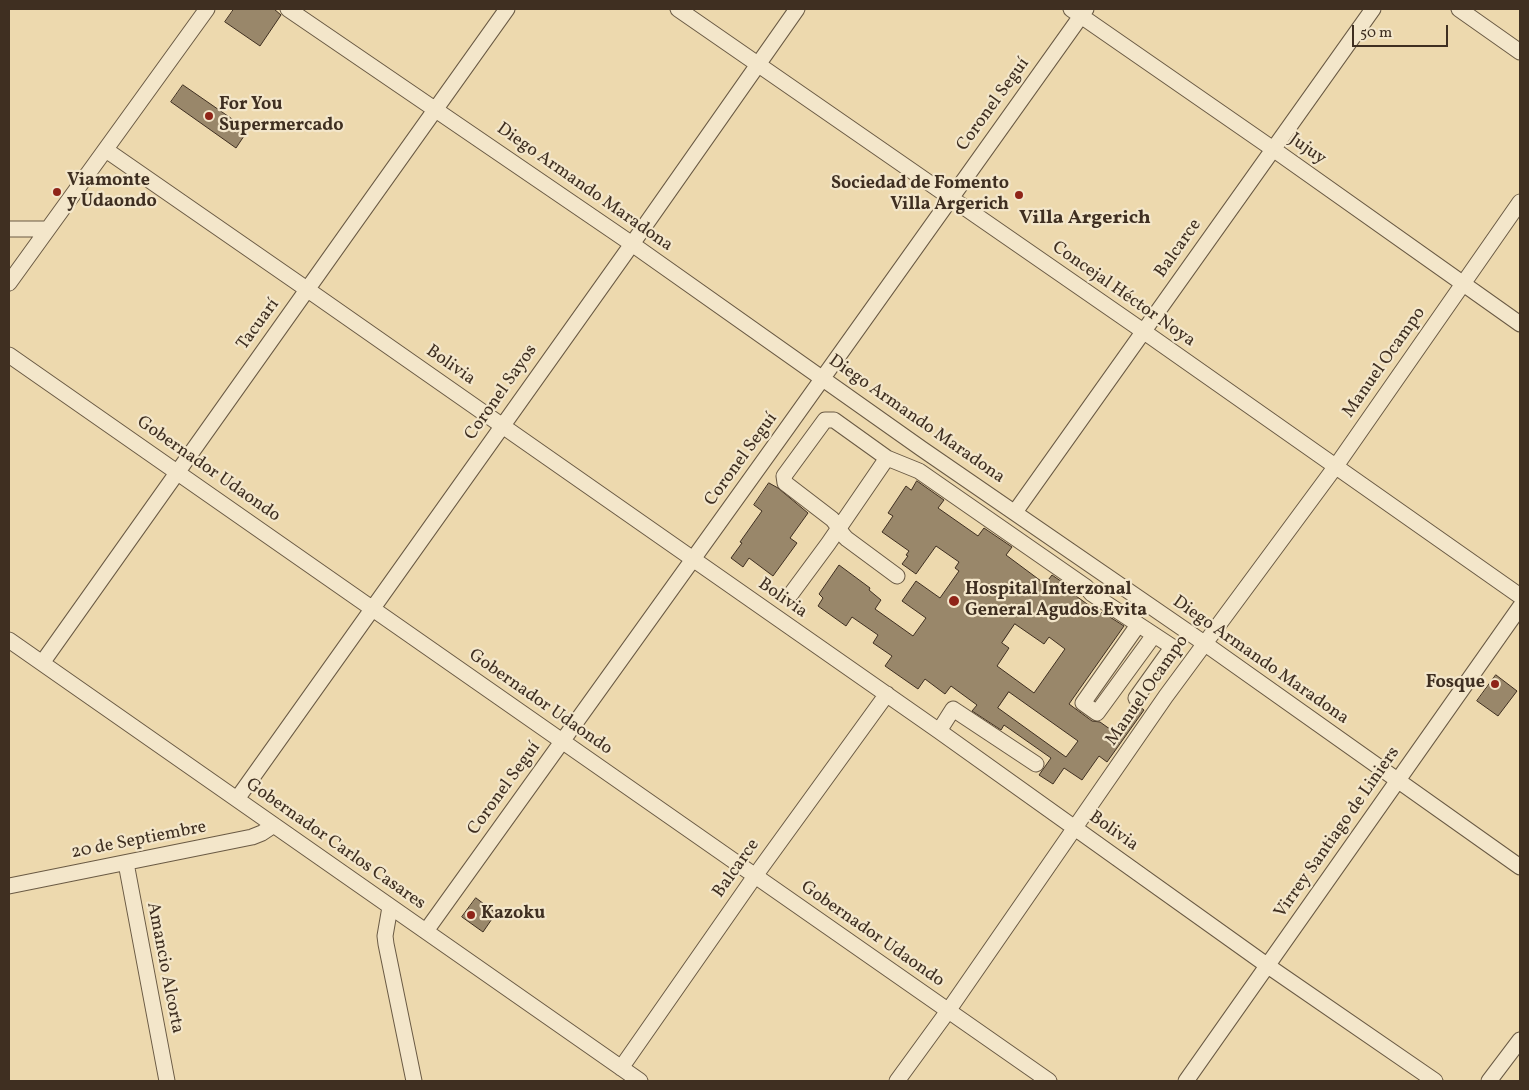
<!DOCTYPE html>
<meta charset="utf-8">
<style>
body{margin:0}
#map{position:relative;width:1529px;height:1090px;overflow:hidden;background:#edd9ae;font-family:Vollkorn,serif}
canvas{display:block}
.frame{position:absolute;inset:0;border:10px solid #3f2f21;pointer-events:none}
.scale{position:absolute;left:1352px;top:25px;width:96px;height:22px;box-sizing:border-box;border:2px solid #3f2f21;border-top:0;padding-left:6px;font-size:15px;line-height:18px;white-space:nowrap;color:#3f2f21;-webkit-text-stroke:4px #f3e6ca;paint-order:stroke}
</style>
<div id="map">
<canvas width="1529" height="1090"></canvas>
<div class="frame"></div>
<div class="scale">50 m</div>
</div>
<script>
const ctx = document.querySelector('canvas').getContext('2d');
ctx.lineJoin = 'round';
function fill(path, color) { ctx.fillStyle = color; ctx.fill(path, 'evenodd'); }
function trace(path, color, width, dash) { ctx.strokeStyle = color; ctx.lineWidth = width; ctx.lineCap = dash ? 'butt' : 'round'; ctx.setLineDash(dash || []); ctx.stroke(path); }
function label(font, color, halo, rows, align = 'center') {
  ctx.font = font + ' Vollkorn,serif'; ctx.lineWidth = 4.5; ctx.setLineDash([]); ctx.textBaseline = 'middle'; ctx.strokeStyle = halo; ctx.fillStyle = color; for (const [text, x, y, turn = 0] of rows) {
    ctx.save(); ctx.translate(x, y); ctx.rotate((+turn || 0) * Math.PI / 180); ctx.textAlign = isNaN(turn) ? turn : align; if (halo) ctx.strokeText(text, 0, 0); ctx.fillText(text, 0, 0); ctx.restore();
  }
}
const building = new Path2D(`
 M234,9H274L281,15L260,46L225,22Z
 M183,85L248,130L236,148L171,102Z
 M917,481L944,500L938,508L978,536L984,528L1012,547L1006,555L1045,584L1052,575L1078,593L1076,596L1101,614L1102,612L1124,626L1069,704L1092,721L1100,722L1114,732L1133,707H1140L1144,710L1107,762L1099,756L1082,780L1064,768L1053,784L1039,775L1051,758L1004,725L1001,730L972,711L977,705L951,686L945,694L925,679L918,689L885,666L892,656L873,643L878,635L852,617L846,626L818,606L823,598L819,594L839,565L870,588L869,590L881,600L875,609L913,636L926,618L902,601L916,581L940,598L959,571L955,568L959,562L936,546L916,574L902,564L908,556L906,555L909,551L882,532L893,516L888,513L906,486L911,490ZM1015,624L1044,644L1049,637L1065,649L1034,693L997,666L1009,648L1002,643ZM1009,692L1078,741L1066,757L998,708Z
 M769,483L778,488L808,513L790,538L797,543L773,576L749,558L743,567L731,558L742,543L740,542L762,511L754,505Z
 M1496,675L1517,691L1498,716L1477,701Z
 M476,898L496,913L483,932L462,917Z`);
const minor = new Path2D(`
 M288,9L632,244L922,449L1204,643L1520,867
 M678,9L1143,331L1520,596
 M1071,9L1273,149L1520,324
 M1459,9L1520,52
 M106,150L308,290L939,731L1268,966L1435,1081
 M9,229H47
 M9,283L207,9
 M9,355L1049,1081
 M1015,512L1373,9
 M897,576L847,539C840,533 838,525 832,519L785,483L784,476L825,420H834L887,458L919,471L1086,587L1092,594L1171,646V649L1136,698
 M791,594L828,544L887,458
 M1138,625L1083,703L1097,713L1154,635
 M9,640L640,1081
 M42,663C196,444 352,227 507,9
 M939,731L953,709L1036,764
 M237,799L632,244L797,9
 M126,863L167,1081
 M9,886L252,837L262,833L274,825
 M390,907L385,936L386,944L414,1081
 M426,931L785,431L1086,9
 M621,1068L755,876L887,694
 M897,1081L948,1011L1166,696L1336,466L1520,202
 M1186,1081L1520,607
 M1489,1081L1520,1040`);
const markers = [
 [209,116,5,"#8f2418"],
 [57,192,5,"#8f2418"],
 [1019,195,5,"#8f2418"],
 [954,601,6,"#8f2418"],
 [1495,684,5,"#8f2418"],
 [471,915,5,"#8f2418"]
];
const streetNames = [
 ["Coronel Seguí",994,105,-54],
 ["Jujuy",1307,150,35],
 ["Diego Armando Maradona",584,188,35],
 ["Balcarce",1179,249,-55],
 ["Concejal Héctor Noya",1123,295,35],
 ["Tacuarí",259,325,-54],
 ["Manuel Ocampo",1385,363,-55],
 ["Bolivia",450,366,35],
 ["Coronel Sayos",502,393,-55],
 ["Diego Armando Maradona",916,420,35],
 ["Coronel Seguí",742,460,-54],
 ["Gobernador Udaondo",208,470,35],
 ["Bolivia",782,599,35],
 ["Diego Armando Maradona",1260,661,35],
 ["Manuel Ocampo",1148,691,-55],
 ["Gobernador Udaondo",540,703,35],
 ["Coronel Seguí",505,789,-54],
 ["Bolivia",1113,832,35],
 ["Virrey Santiago de Liniers",1338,833,-55],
 ["20 de Septiembre",139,841,-11],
 ["Gobernador Carlos Casares",335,845,35],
 ["Balcarce",737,869,-55],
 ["Gobernador Udaondo",872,935,35],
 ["Amancio Alcorta",164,968,79]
];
const poiNames = [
 ["For You",219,106],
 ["Supermercado",219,127],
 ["Viamonte",67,182],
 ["y Udaondo",67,203],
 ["Sociedad de Fomento",1009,185,"right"],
 ["Villa Argerich",1009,206,"right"],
 ["Hospital Interzonal",965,591],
 ["General Agudos Evita",965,612],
 ["Fosque",1485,684,"right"],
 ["Kazoku",481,915]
];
const quarterNames = [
 ["Villa Argerich",1085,219]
];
fill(building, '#99876a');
trace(building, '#3f2f21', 1);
trace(minor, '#6a5a44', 17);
trace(minor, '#f3e6ca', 15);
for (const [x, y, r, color] of markers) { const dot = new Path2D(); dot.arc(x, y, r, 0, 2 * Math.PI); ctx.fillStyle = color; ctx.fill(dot); trace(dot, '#f3e6ca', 2); }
label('18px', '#3f2f21', '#f3e6ca', streetNames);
label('bold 18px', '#3f2f21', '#f3e6ca', poiNames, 'left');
label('bold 20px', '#3f2f21', '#f3e6ca', quarterNames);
</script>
